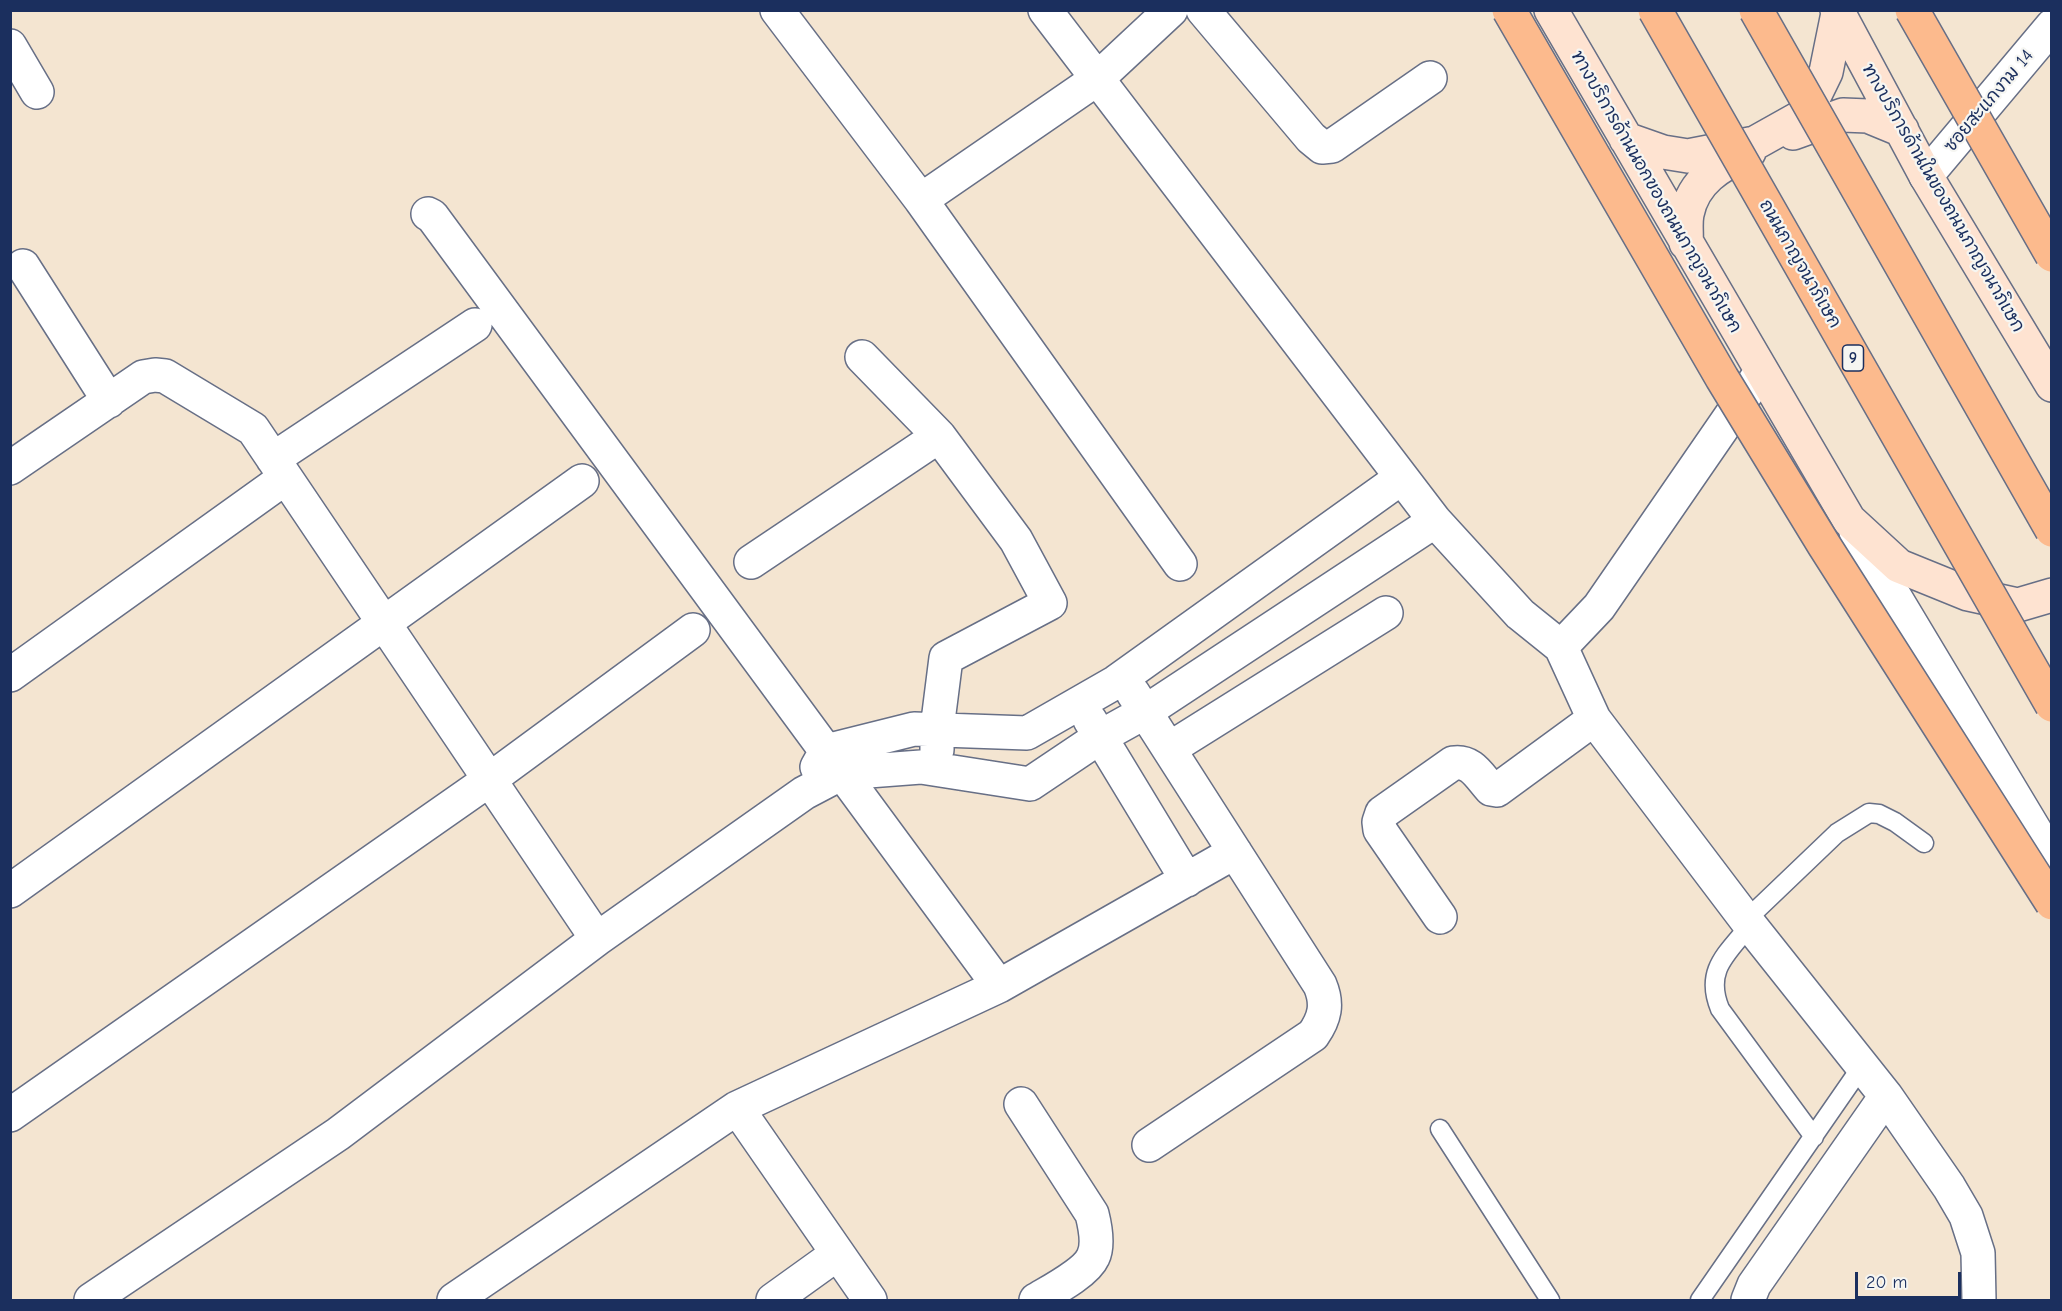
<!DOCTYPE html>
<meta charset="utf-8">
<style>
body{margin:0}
#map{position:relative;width:2062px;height:1311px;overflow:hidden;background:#f4e5d1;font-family:"Comic Neue",sans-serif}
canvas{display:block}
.frame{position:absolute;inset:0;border:12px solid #1b2f5e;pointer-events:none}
.scale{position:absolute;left:1855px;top:1272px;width:106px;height:27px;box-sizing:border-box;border:3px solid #1b2f5e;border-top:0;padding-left:8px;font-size:18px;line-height:21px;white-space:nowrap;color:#1b2f5e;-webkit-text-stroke:4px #f6f6f2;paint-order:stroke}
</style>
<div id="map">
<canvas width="2062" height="1311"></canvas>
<div class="frame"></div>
<div class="scale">20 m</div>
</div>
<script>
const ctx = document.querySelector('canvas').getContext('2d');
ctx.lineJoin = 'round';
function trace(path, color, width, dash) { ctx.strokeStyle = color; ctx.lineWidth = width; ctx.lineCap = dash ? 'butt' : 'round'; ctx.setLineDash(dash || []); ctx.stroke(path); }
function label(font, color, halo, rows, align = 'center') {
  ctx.font = font + ' "Comic Neue","Playpen Sans Thai",sans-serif'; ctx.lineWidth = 4.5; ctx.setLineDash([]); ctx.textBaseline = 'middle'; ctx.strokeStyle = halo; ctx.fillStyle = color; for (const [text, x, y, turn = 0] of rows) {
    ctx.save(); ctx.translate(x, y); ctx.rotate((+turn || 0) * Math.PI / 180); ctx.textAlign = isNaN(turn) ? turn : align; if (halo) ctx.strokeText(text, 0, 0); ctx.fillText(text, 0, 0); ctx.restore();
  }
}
const lane = new Path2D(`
 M1746,920L1837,833L1869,813L1879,814L1895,822L1924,843
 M1750,925C1727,954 1704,970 1720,1009L1814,1137
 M1440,1129L1550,1300
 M1700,1300L1862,1066`);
const street = new Path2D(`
 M777,10L921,200L1180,564
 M1045,10L1435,521L1520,614L1561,647L1594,719L1750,925L1886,1096L1949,1187L1966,1216L1978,1253L1979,1300
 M1203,10L1311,138L1322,147L1332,146L1430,78
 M10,46L37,92
 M1926,176L2052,26
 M921,200L1097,79L1171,10
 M428,214L432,216L999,986
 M23,266L109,401
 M862,357L939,436L1016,540L1050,603L946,658L937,729V750
 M273,459L475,325
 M10,468L143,377L155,375L165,376L253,429L597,939
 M1856,532L2052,859
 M751,562L939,436
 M1561,647L1599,607L1761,372
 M10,675L285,478
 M1133,693L1320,985C1328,1004 1325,1018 1313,1035L1149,1145
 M1090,720L1187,880
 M1169,749L1386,613
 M817,767L826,751L914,729L1027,733L1116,682L1401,478
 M10,891L582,481
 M1440,917L1380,830L1379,822L1382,813L1453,763C1472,760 1479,776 1491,789L1497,790L1594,719
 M1021,1104L1092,1214C1095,1226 1099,1245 1093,1257C1086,1273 1051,1291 1036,1300
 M737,1108L870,1300
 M10,1115L489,780L693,630
 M91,1300L338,1134L597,939L804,793L842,773L921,767L1030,784L1100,737L1145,712L1435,521
 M454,1300L737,1108L999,986L1235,852
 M773,1300L837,1254
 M1748,1300L1754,1285L1886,1096`);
const secondary = new Path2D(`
 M1551,10L1849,520L1899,566L1968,594L2018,605L2052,595
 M1837,10L1926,176L2052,385
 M1793,133L1843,115L1868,116L1902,130
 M1626,139L1663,152L1688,156L1755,143L1805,115L1826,72L1838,13
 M1686,243C1687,234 1685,224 1687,214C1693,181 1720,165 1749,152`);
const highwayBridge = new Path2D(`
 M1509,10L1722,378L1824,545L2052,903
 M1655,10L2052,705
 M1756,10L2052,530
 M1912,10L2052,255`);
const shields = [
 [1853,358,21]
];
const shieldNames = [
 ["9",1853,358]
];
const streetNames = [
 ["ซอยสะแกงาม 14",1989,101,-50],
 ["ทางบริการด้านนอกของถนนกาญจนาภิเษก",1656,192,60],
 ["ทางบริการด้านในของถนนกาญจนาภิเษก",1943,198,60],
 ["ถนนกาญจนาภิเษก",1800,264,60]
];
trace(lane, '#676f86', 21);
trace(street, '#676f86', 36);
trace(secondary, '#676f86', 36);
trace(lane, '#fff', 18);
trace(street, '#fff', 33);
trace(secondary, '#fee3d1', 33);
trace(highwayBridge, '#676f86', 36, []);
trace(highwayBridge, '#fcba8d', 33);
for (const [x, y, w] of shields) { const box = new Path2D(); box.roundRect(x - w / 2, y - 13, w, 26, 4.5); ctx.fillStyle = '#f6f6f2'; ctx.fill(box); trace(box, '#1b2f5e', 1.5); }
label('bold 16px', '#1b2f5e', null, shieldNames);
label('18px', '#1b2f5e', '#f6f6f2', streetNames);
</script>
